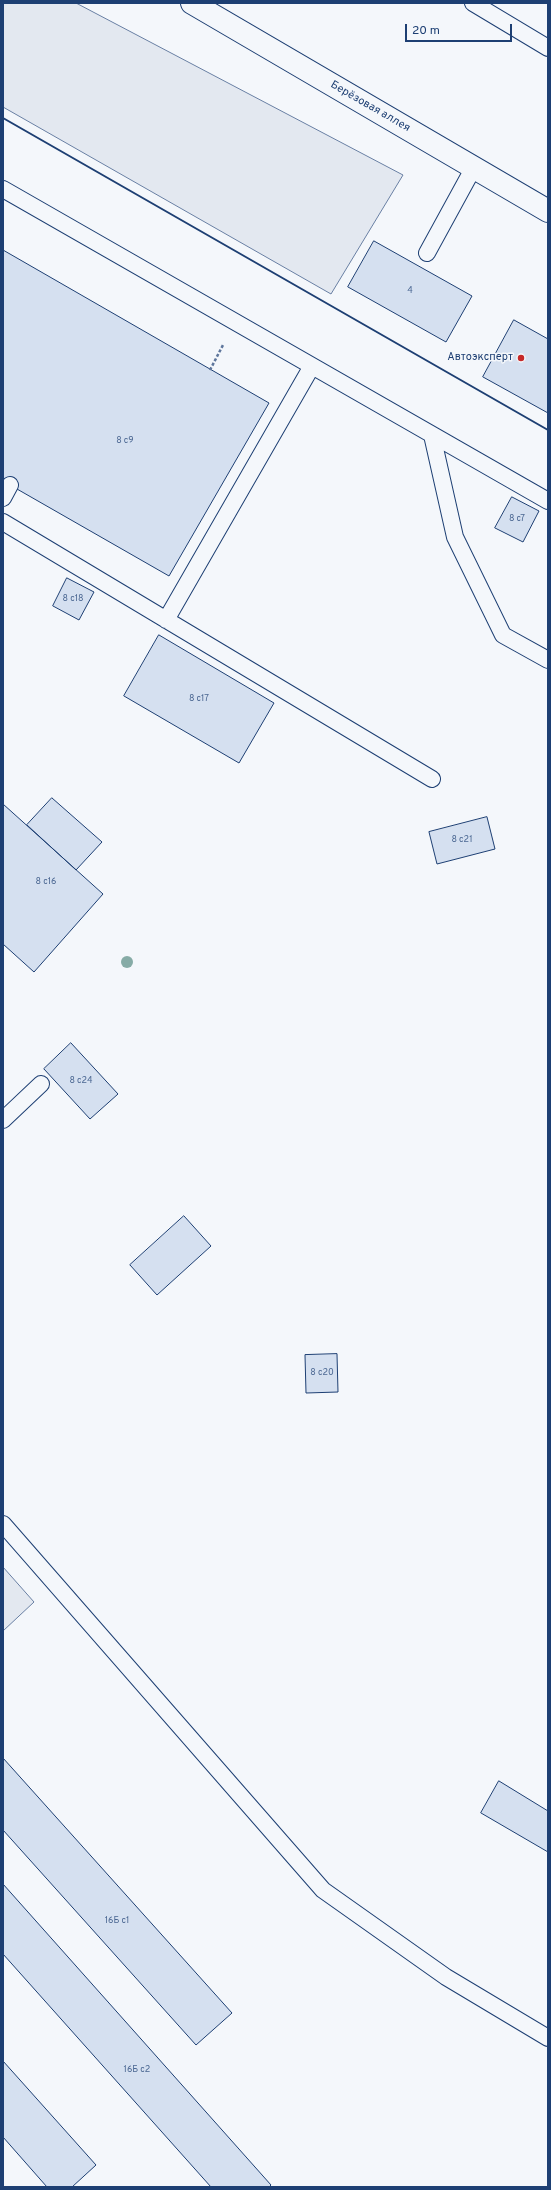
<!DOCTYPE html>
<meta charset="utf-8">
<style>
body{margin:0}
#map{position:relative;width:551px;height:2190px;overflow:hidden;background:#f4f7fb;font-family:Overpass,sans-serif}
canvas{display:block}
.frame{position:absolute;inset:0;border:4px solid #1d3f73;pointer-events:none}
.scale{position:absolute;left:405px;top:24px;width:107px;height:18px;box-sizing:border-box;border:2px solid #1d3f73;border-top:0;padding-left:5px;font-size:12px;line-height:14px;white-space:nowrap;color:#1d3f73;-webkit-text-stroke:3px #f4f7fb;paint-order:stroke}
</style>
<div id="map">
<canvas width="551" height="2190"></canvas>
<div class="frame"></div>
<div class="scale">20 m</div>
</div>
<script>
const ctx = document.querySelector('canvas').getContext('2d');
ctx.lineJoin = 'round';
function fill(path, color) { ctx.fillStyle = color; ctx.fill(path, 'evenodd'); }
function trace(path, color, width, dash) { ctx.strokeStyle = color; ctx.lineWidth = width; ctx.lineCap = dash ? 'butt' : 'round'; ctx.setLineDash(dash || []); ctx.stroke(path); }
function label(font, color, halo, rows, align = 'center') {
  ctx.font = font + ' Overpass,sans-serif'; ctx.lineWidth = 3; ctx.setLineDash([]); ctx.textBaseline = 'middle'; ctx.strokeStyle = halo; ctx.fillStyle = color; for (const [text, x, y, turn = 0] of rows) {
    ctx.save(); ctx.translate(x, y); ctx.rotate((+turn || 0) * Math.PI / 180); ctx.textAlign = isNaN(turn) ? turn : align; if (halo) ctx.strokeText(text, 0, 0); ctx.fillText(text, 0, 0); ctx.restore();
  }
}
const parking = new Path2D(`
 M3,3H76L403,175L331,294L3,107Z
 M3,1567L34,1602L3,1631Z`);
const building = new Path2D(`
 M374,241L472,296L446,342L348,287Z
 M3,250L269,403L169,576L3,481Z
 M514,320L548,339V413L483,377Z
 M512,497L539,511L523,542L495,528Z
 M67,578L94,592L79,620L53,606Z
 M159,635L274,703L239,763L124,696Z
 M52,798L102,842L76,870L27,825Z
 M3,804L103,894L34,972L3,944Z
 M487,817L495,849L437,864L429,832Z
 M71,1043L118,1094L90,1119L44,1069Z
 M184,1216L211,1246L157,1295L130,1265Z
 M337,1354L338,1392L306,1393L305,1355Z
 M3,1758L232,2013L196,2045L3,1830Z
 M499,1781L548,1811V1852L481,1813Z
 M3,1884L271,2185L269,2187H211L3,1954Z
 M3,2061L96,2165L72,2187H47L3,2137Z`);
const path = new Path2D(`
 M210,370L223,345`);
const service = new Path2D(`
 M473,3L548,48
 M3,189L548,501
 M427,253L474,167
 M432,435L455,537L503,635L548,660
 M3,498L10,485
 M3,522L432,779
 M166,620L312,366
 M3,1120L41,1084
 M3,1524L323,1890L446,1977L548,2038`);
const secondary = new Path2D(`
 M192,3L548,211`);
const wall = new Path2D(`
 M3,118L548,430`);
const trees = [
 [127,962]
];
const markers = [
 [521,358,4,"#c62828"]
];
const numberNames = [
 ["4",410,291],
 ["8 с9",125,441],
 ["8 с7",517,519],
 ["8 с18",73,599],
 ["8 с17",199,699],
 ["8 с21",462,840],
 ["8 с16",46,882],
 ["8 с24",81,1081],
 ["8 с20",322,1373],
 ["16Б с1",117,1921],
 ["16Б с2",137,2070]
];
const streetNames = [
 ["Берёзовая аллея",370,107,30]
];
const poiNames = [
 ["Автоэксперт",513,358]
];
fill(parking, '#e3e8f0');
trace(parking, '#687fa3', 1);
fill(building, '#d5e0f0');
trace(building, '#1d3f73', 1);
trace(service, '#1d3f73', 18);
trace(secondary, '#1d3f73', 24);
trace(path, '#5e769c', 2.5, [3, 2]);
trace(service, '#f4f7fb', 16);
trace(secondary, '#f4f7fb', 22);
trace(wall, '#1d3f73', 2);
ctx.fillStyle = '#86aba6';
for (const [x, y] of trees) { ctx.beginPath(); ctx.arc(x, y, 6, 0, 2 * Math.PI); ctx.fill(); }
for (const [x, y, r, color] of markers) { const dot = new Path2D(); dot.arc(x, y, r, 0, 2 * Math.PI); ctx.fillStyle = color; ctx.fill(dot); trace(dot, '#f4f7fb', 1.5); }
label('9px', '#4b6792', null, numberNames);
label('11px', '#1d3f73', '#f4f7fb', streetNames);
label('11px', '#1d3f73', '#f4f7fb', poiNames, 'right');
</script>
